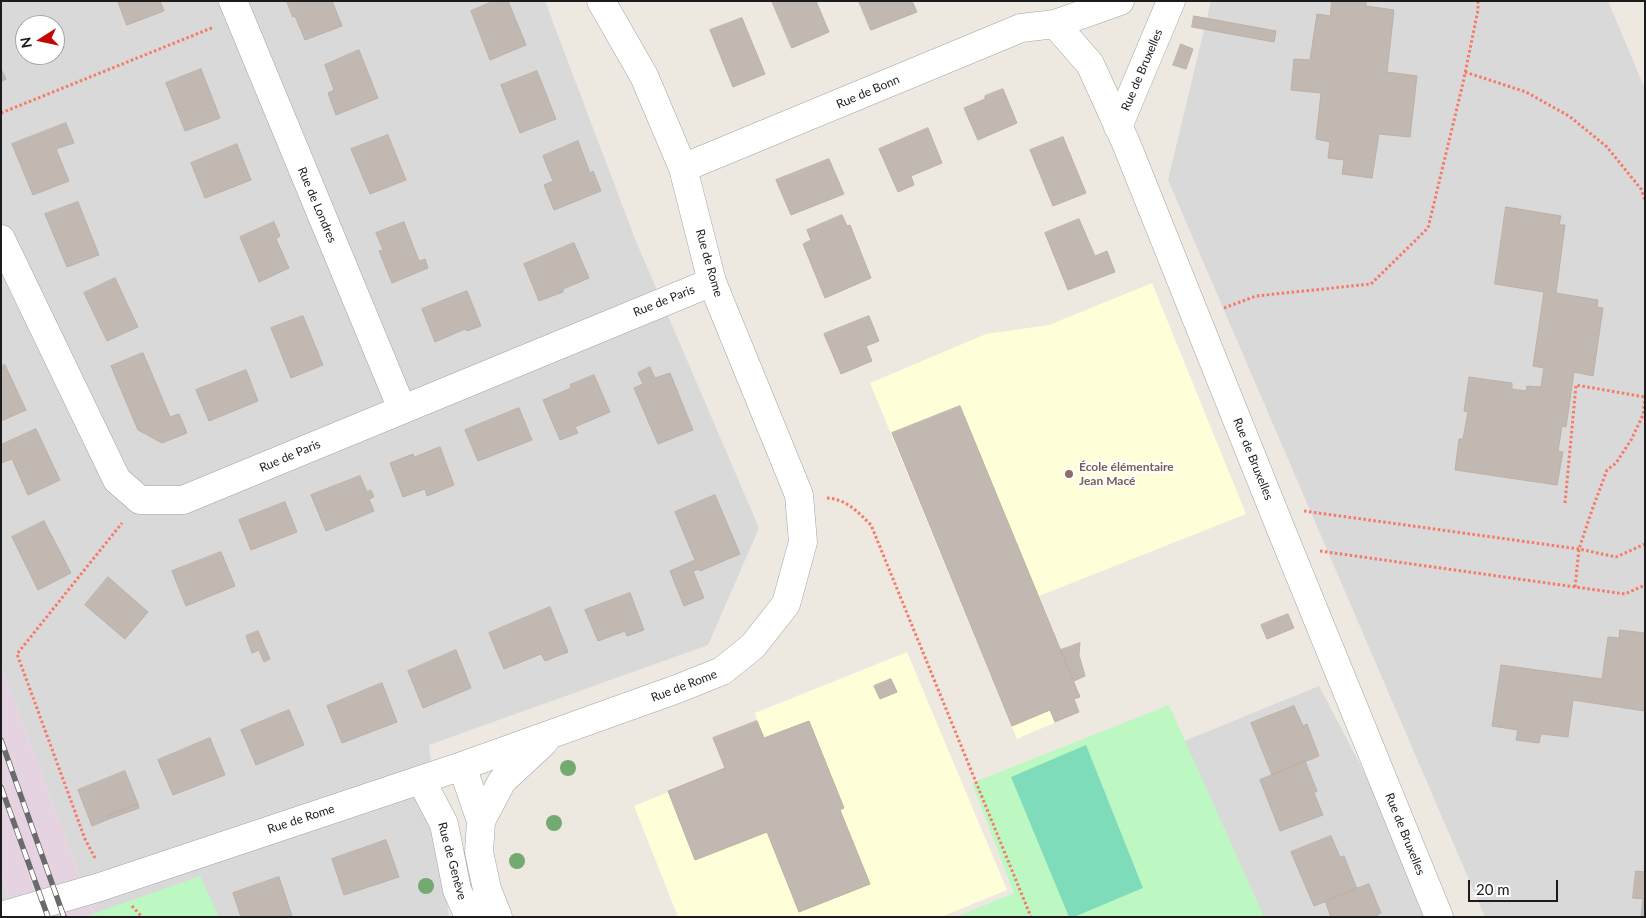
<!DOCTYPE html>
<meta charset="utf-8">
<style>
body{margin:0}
#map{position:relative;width:1646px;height:918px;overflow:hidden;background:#ede9e1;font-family:Lato,sans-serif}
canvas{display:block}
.frame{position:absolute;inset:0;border:2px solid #1c1c1c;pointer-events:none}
.north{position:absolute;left:15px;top:15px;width:50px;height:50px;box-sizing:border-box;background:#fff;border:1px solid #a4a4a4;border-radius:50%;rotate:260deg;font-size:14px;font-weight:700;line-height:20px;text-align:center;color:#1c1c1c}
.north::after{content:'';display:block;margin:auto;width:18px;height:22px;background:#c40703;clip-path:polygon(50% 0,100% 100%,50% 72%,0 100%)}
.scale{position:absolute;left:1468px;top:880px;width:90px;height:22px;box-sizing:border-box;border:2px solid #1c1c1c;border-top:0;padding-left:6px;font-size:15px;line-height:18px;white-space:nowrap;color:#1c1c1c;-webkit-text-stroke:4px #fff;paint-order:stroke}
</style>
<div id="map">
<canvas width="1646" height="918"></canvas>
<div class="frame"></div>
<div class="north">N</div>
<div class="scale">20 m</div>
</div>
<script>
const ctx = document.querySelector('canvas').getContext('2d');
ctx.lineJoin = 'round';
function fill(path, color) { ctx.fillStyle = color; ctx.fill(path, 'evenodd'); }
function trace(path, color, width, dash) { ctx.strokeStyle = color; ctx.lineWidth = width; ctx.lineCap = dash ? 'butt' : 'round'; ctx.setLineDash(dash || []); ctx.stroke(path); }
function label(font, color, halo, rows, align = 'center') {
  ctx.font = font + ' Lato,sans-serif'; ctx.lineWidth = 4; ctx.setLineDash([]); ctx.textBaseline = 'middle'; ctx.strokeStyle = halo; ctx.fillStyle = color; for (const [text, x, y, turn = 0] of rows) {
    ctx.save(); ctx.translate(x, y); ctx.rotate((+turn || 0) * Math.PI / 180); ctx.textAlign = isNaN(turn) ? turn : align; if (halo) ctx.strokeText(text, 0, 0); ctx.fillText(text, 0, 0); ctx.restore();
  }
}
const residential = new Path2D(`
 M1,1H545L635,239L759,528L708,645L429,745L449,917H95L1,666ZM25,25H55V55H25Z
 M1211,1H1608L1645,89V917H1485L1168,180Z
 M1319,686L1440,917H1257L1177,744Z
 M1,875L16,917H1Z`);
const industrial = new Path2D(`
 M1,666L95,917H16L1,875Z`);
const education = new Path2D(`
 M1152,283L1246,514L1039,596L1061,650L1080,643L1079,655L1085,676L1074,681L1080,697L1074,700L1079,712L1017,739L870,383L986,334L1049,325Z
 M907,652L1007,890L941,917H678L634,806L725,769L713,738L757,721L755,713Z`);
const park = new Path2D(`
 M1169,705L1264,917H956L1014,893L972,783Z
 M200,876L219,917H85Z`);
const pitch = new Path2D(`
 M1086,745L1143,888L1074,917H1069L1011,777Z`);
const building = new Path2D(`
 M118,1H160L164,11L127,25Z
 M287,1H332L342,26L305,40L295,16L293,17Z
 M494,1H508L526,45L490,60L471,11Z
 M772,1H816L829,32L792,48Z
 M859,1H912L917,12L871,30Z
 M1332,1H1366V6L1394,10L1387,72L1417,76L1410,137L1379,134L1372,178L1342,174L1344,160L1328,158L1330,142L1316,139L1321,93L1291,90L1294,59L1310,60L1317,14L1330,16Z
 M1194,16L1276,31L1274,42L1192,27Z
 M742,18L765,74L733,87L710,30Z
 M1181,44L1193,49L1186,69L1173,65Z
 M359,50L378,98L336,115L328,93L334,90L325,65Z
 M1,69L6,79L1,82Z
 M201,69L220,118L185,131L166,83Z
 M537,71L556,119L520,133L501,85Z
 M1003,89L1017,123L978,140L964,108L985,99V96Z
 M66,123L74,143L56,149L69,181L33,195L12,144Z
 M928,128L942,163L911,176L914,185L898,192L879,149Z
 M388,135L406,180L370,194L351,149Z
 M1063,137L1086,193L1053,206L1030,150Z
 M578,141L590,173L593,171L601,191L554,210L544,185L553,181L543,156Z
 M237,144L251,180L205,198L191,163Z
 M829,159L844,194L791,215L776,180Z
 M78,202L99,255L67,267L45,214Z
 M1506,207L1561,216L1559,225H1565L1556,293L1598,300L1597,307L1603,308L1593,376L1574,372L1566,427L1562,426L1558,451L1563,452L1557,485L1455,470L1459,439H1463L1468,412L1464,411L1469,377L1512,383V389L1526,391L1527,386L1541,387L1544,368L1533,366L1544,292L1495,284Z
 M842,215L847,226L850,225L871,278L825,298L803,244L811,240L807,230Z
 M1079,219L1095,256L1107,251L1115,272L1068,290L1045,233Z
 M274,222L280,236L276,239L289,268L259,282L240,237Z
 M404,222L419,261L425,259L428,268L392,283L379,251L383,250L376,233Z
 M574,243L589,278L563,289V292L539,301L524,264Z
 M115,278L138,327L107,341L84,293Z
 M467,291L481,326L467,331L465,329L435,342L422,309Z
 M303,316L323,365L291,378L271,328Z
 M869,316L879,341L866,346L872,361L841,374L824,334Z
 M143,353L170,417L179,414L187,433L162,443L138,430L111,366Z
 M5,365L26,410L1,421V366Z
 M650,367L655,378L670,373L693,430L658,444L634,388L643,384L638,373Z
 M246,370L258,401L209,421L196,390Z
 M594,375L610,412L575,427L578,433L560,440L543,400L571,388L570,385Z
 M960,406L1080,697L1074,699L1079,712L1055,722L1050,710L1012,726L892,433Z
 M519,408L532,440L478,461L465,430Z
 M36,429L60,480L28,495L12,459L1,463V445Z
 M440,447L454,485L427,496L425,489L403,497L390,463L413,454L414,457Z
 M360,476L367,492L371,490L374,497L369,499L374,511L326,531L311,495Z
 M715,495L740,554L700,571L699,569L693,571L704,598L684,606L670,571L695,560L675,512Z
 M285,502L297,532L251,550L239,520Z
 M44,521L71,573L38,590L12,537Z
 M221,552L235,586L186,606L172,571Z
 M108,577L148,612L125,639L85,605Z
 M630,593L644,630L627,636L625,631L598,641L585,610Z
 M550,607L568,652L545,661L541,654L504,669L489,633Z
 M1288,614L1294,628L1267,639L1261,625Z
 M1620,630L1645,633V711L1573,700L1568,737L1541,734L1539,743L1516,740L1518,730L1492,726L1501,665L1602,679L1608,637L1619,638Z
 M258,631L270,659L264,662L259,650L252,653L246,636Z
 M1080,643L1079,655L1085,676L1074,681L1061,650Z
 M456,650L471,688L423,708L408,671Z
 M891,679L897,692L880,699L874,686Z
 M382,683L397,722L342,743L327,706Z
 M1294,706L1303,726L1307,724L1319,756L1272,775L1251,723Z
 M289,710L304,745L256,765L241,730Z
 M757,721L764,738L809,721L844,808L840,810L870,884L799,912L767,832L695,860L668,791L725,768L713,738Z
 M210,738L225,775L173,795L158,760Z
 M1305,761L1317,791L1314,793L1323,815L1280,831L1260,780Z
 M125,771L138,804L107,816L109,819L92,826L78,790Z
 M138,804L139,808L109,819L107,816Z
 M1331,836L1340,857L1344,856L1357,889L1314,906L1291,852Z
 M386,840L399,877L344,895L332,859Z
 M1636,871L1645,872V917H1641L1643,899L1633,898Z
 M279,877L292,916L241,917L233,893Z
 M1369,884L1381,913L1377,915L1378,917H1331L1325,901Z`);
const path = new Path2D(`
 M1465,72L1526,92L1569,116L1607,147L1641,189L1645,200
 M1,113L214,27
 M1224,308L1256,296L1371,284L1428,228L1463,83L1478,10V1
 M827,498C846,499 858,512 871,525L1031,917
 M1565,503L1576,385L1645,397
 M1304,511L1579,549L1616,557L1645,544
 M1320,551L1625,594L1645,585
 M1575,587L1579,549L1592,510L1607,470L1616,463L1631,440L1643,415L1645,398
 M95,858L85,839L17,654L122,523
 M132,906L142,917`);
const minor = new Path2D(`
 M233,1L402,409
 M1055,24L1090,64L1126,143L1280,527L1439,917
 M1118,127L1171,1
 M683,168L1021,28L1055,24L1120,1
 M1,239L117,480L140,500H183L712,282
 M462,766L481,821
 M421,780L444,824L457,890L469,917
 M1,916L100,887L462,766L677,689L722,671L753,646L786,604L803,542L799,495L712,282L683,168L644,76L601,1
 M498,917L487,889L479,852L481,821L502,781L544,742`);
const rail = new Path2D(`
 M1,740L64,917
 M1,787L48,917`);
const trees = [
 [568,768],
 [554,823],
 [517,861],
 [426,886]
];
const markers = [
 [1069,474,5,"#8d6e63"]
];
const streetNames = [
 ["Rue de Bruxelles",1142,70,-67],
 ["Rue de Bonn",868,92,-23],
 ["Rue de Londres",317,205,67],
 ["Rue de Rome",709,263,74],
 ["Rue de Paris",664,301,-22],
 ["Rue de Paris",290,456,-23],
 ["Rue de Bruxelles",1253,459,68],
 ["Rue de Rome",684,686,-21],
 ["Rue de Rome",301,819,-18],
 ["Rue de Bruxelles",1405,834,68],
 ["Rue de Genève",452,861,75]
];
const educationNames = [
 ["École élémentaire",1079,467],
 ["Jean Macé",1079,481]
];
fill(residential, '#dad9d9');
fill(industrial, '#e6d3e2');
fill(education, '#fefed9');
fill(park, '#bdf8c3');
fill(pitch, '#7fdcba');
fill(building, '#c1b9b1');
trace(building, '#beb0a4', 1);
trace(minor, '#a3a3a3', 29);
trace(path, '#f77968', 3, [2.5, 2.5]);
trace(minor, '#fff', 28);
trace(rail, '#6a6a6a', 5.5);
trace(rail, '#fff', 4, [11]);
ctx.fillStyle = '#72aa72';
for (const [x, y] of trees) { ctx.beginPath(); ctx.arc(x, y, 8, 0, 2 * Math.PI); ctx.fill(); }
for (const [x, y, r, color] of markers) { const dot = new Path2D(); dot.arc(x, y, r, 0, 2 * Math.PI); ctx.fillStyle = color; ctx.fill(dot); trace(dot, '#fff', 2); }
label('12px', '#1c1c1c', '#fff', streetNames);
label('bold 12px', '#785e54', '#fff', educationNames, 'left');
</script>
